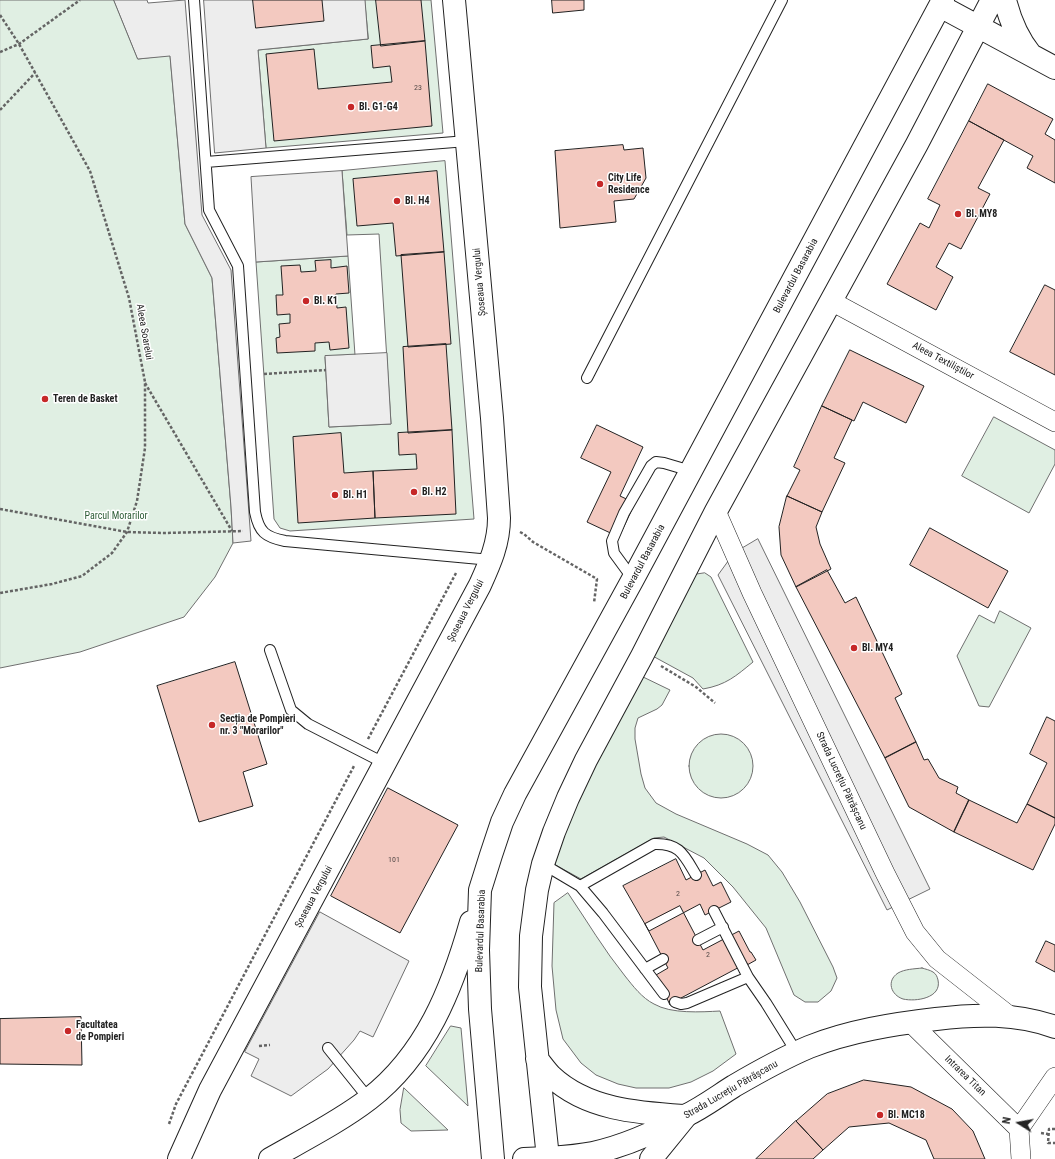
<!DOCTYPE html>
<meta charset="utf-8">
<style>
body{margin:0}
#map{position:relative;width:1055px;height:1159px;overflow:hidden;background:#fff;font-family:"Roboto Condensed",sans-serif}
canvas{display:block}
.north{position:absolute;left:999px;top:1103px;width:40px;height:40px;-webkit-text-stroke:3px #fff;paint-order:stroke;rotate:281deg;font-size:11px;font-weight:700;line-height:16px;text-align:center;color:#222}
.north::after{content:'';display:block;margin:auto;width:14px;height:18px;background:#222;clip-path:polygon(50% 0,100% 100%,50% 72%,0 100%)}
</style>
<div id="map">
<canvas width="1055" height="1159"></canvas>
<div class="north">N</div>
</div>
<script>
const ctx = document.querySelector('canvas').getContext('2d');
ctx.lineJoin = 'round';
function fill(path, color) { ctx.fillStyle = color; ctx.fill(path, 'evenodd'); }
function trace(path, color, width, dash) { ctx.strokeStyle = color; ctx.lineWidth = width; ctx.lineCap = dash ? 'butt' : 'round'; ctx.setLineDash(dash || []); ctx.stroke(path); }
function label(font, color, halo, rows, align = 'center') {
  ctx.font = font + ' "Roboto Condensed",sans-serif'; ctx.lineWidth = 3; ctx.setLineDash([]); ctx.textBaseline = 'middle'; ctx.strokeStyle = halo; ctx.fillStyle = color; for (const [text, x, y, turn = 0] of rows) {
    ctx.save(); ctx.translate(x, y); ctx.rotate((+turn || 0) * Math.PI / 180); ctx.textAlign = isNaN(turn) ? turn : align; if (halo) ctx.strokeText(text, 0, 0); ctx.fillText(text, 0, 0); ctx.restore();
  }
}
const green = new Path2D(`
 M0,0H114L138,59L170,55L185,224L212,278L231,507L233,543L215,577L184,617L80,652L0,668Z
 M365,0H431L443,133L266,148L258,50L368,39Z
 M445,161L474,519L290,531L280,528L274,519L256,262L348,256L355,355L325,357L329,427L391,424L379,234L347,235L342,171Z
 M994,417L1055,450V464L1029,513L962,476Z
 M705,573L711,577L753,662C736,676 726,685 703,689L693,678L649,654L692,575Z
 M1000,611L1031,628L989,707L979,706L957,656L979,615L994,623Z
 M639,675L670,690L662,705L657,709L638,718L635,728V739L641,774L645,788L656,803L676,814L747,844L768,855L782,872L800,902L833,967L837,978L831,991L818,1002H805L794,995L766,928L733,887L704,858L664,837L654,838L581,879L550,862L553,851Z
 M689 766a32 32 0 1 1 64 0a32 32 0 1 1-64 0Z
 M568,893C587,921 604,950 625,976C633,986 642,998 654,1004C671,1014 701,1012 720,1011L736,1054L713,1071L691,1082L669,1088H636L618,1084L596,1075L581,1063L563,1039L556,1010L552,966L554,903Z
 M922,968C925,969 930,970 933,972C936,974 937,976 938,980C942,998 916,1002 903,999C891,995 886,981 898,973C905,969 914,969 922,968Z
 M451,1026L461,1028L468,1106L426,1066Z
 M404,1088L448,1130L411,1131L401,1123L400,1110Z`);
const parking = new Path2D(`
 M114,0H147L148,3L185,0L202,215L231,270L251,541L233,543L231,507L212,278L185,224L170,56L138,59Z
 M204,0H365L368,39L258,50L266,148L215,153Z
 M342,171L348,256L256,262L251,177Z
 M387,353L391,424L329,427L325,356Z
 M758,539L930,889L887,910L718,575L734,553Z
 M320,912L409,961L373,1037L360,1031L354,1040L328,1069L291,1096L251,1076L259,1059L245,1052Z`);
const building = new Path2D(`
 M253,0H322L324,21L256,28Z
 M376,0H421L425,41L381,46Z
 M552,0H584V10L553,13Z
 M425,41L432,126L274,141L266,54L314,49L318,89L392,82L390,66L373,68L371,46Z
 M988,84L1053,119L1045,134L1055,140V183L1027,168L1033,156L969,121Z
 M969,121L1004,140L978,188L990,194L961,249L949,243L936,267L953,277L936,310L887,284L920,223L929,228L940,205L928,199Z
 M623,145L624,150L643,148L646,178L634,199L614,201L616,222L560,228L555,151Z
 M437,171L444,252L396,256L393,223L357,226L353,179Z
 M444,252L451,344L408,347L401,255Z
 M331,260V268L347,266L349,293L336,294L337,308L346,307L349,348L330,350L329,342L315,343V351L277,353L276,338L280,337L279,324L290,323V314L277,315L276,295H283L281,266L300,265L301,272L316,271L315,261Z
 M1045,285L1055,290V375L1010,352Z
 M446,344L452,430L408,433L403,347Z
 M850,350L924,386L906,423L863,402L854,421L822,406Z
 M822,406L852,420L834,458L845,463L822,512L787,496L800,470L794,467Z
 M597,425L643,447L620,496L635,503L619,537L587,522L611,472L581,458Z
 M452,430L456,514L375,518L373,471L417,469L416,454L399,455L398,433Z
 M341,433L344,473L373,471L375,518L298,523L293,437Z
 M787,496L822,512L816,527L820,544L831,569L796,587L781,555L779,527Z
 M930,528L1008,571L988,608L910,565Z
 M827,570L845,603L856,597L902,694L895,698L916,742L885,758L796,587Z
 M235,662L267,764L243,772L253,806L199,822L157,686Z
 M1047,717L1055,721V818L1027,804L1047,763L1030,754Z
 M916,742L924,760L928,759L939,778L958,787L956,793L969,800L954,832L909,807L885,758Z
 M388,788L458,825L400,933L331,896Z
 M969,800L1017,823L1027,804L1055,818V824L1033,870L954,832Z
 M676,859L686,880L705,870L713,886L721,882L731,902L705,915L700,904L649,931L623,886Z
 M680,906L703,950L739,931L750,952H751L756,960L747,965V963L681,998V999L670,1005L656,975L668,968L645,924Z
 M1046,941L1055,945V972L1036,962Z
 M81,1017L82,1065L0,1064V1019Z
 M864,1080L911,1087L952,1109L973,1131L985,1159H934L926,1140L889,1123L849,1127L823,1150L796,1121L827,1094Z
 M796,1121L823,1150L813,1159H756Z`);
const path = new Path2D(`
 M0,15L19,44L90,171L129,298L145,382V448L137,501L127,532L112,553L82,576L52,584L0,593
 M0,52L19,44L80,0
 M0,110L35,73
 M264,374L326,370
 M145,383L232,531
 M0,509L127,532L163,533L243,531
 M520,532L524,534L533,542L597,579L594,603
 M661,666L696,687L715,703
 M368,739L456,573
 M259,1046L270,1045
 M169,1124L176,1104L354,766
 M1055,1129H1049L1048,1143H1055
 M1041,1133L1048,1134`);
const service = new Path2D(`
 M194,0L209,210L238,266L255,512C259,532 265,537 285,541L491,560
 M206,162L467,141
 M587,378L782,0
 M633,579L614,553L612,541L624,513L651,466L656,462L664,463L691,471
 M270,650L291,710L308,724L386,764
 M543,864L580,886L603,913L664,994
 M580,886L654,844C680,843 684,855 696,875
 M714,911L748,977L766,1003L797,1053
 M698,940L723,927
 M645,969L663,959
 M675,1002L681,1004L687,1003L748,977
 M328,1048L369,1099`);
const minor = new Path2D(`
 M831,301L1055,422
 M716,511L752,593L885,873L915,932L937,959L1011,1017
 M910,1022L1019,1129
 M1021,1159L1019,1129L1055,1077`);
const secondary = new Path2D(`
 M992,0L917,144L716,511L642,656L586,760L568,798L554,832L543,864L537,890L531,936L530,987L548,1158C563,1157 578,1156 593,1153C625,1146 656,1132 685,1116C702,1108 718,1096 734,1086C758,1072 783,1058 809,1047C849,1031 893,1024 936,1019C976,1014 1017,1013 1055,1027
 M1005,0C1010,20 1018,39 1031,55
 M940,6L1055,68
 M537,1059C542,1065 546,1071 551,1076C587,1110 639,1113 685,1116
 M270,1159C303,1140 339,1122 369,1099C426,1055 452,989 471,922
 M493,1159L480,1009L478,950L480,890L491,855L502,822L515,794L633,579L943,0`);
const primary = new Path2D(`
 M179,1159L210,1090L480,585C490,563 499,543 499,518L492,418L454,0
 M524,1159L548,1158V1159
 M651,1159L686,1116`);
const markers = [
 [351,107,4,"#c62828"],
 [600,184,4,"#c62828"],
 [397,201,4,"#c62828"],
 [958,214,4,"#c62828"],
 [306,301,4,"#c62828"],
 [45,399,4,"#c62828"],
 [414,492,4,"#c62828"],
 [335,495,4,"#c62828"],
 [854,648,4,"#c62828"],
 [212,725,4,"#c62828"],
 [68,1031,4,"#c62828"],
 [880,1115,4,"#c62828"]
];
const numberNames = [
 ["23",418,88],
 ["101",394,860],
 ["2",678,894],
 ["2",708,955]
];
const poiNames = [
 ["Bl. G1-G4",359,107],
 ["City Life",608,178],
 ["Residence",608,190],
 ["Bl. H4",405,201],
 ["Bl. MY8",966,214],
 ["Bl. K1",314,301],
 ["Teren de Basket",53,399],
 ["Bl. H2",422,492],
 ["Bl. H1",343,495],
 ["Bl. MY4",862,648],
 ["Secția de Pompieri",220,719],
 ["nr. 3 \"Morarilor\"",220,731],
 ["Facultatea",76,1025],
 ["de Pompieri",76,1037],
 ["Bl. MC18",888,1115]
];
const streetNames = [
 ["Bulevardul Basarabia",796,276,-62],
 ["Șoseaua Vergului",480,282,-95],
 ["Aleea Soarelui",144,332,80],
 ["Aleea Textiliștilor",943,361,28],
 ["Bulevardul Basarabia",643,562,-62],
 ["Șoseaua Vergului",466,611,-63],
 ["Strada Lucrețiu Pătrășcanu",841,781,65],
 ["Șoseaua Vergului",314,897,-62],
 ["Bulevardul Basarabia",481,931,-88],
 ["Intrarea Titan",965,1076,44],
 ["Strada Lucrețiu Pătrășcanu",731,1090,-30]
];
const parkNames = [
 ["Parcul Morarilor",116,516]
];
fill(green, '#e0efe3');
trace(green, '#6f6f6f', 1);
fill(parking, '#ededed');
trace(parking, '#6f6f6f', 1);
fill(building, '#f3c9c0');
trace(building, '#222', 1);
trace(service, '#222', 12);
trace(minor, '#222', 20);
trace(secondary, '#222', 24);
trace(primary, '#222', 24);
trace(path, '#646464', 2.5, [3, 2]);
trace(service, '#fff', 10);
trace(minor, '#fff', 19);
trace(secondary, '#fff', 22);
trace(primary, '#fff', 22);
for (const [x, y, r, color] of markers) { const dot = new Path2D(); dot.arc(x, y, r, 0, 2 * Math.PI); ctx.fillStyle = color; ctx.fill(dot); trace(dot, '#fff', 1.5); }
label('8px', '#564c4a', null, numberNames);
label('bold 10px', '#222', '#fff', poiNames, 'left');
label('10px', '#222', '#fff', streetNames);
label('10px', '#2f5e38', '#fff', parkNames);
</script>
